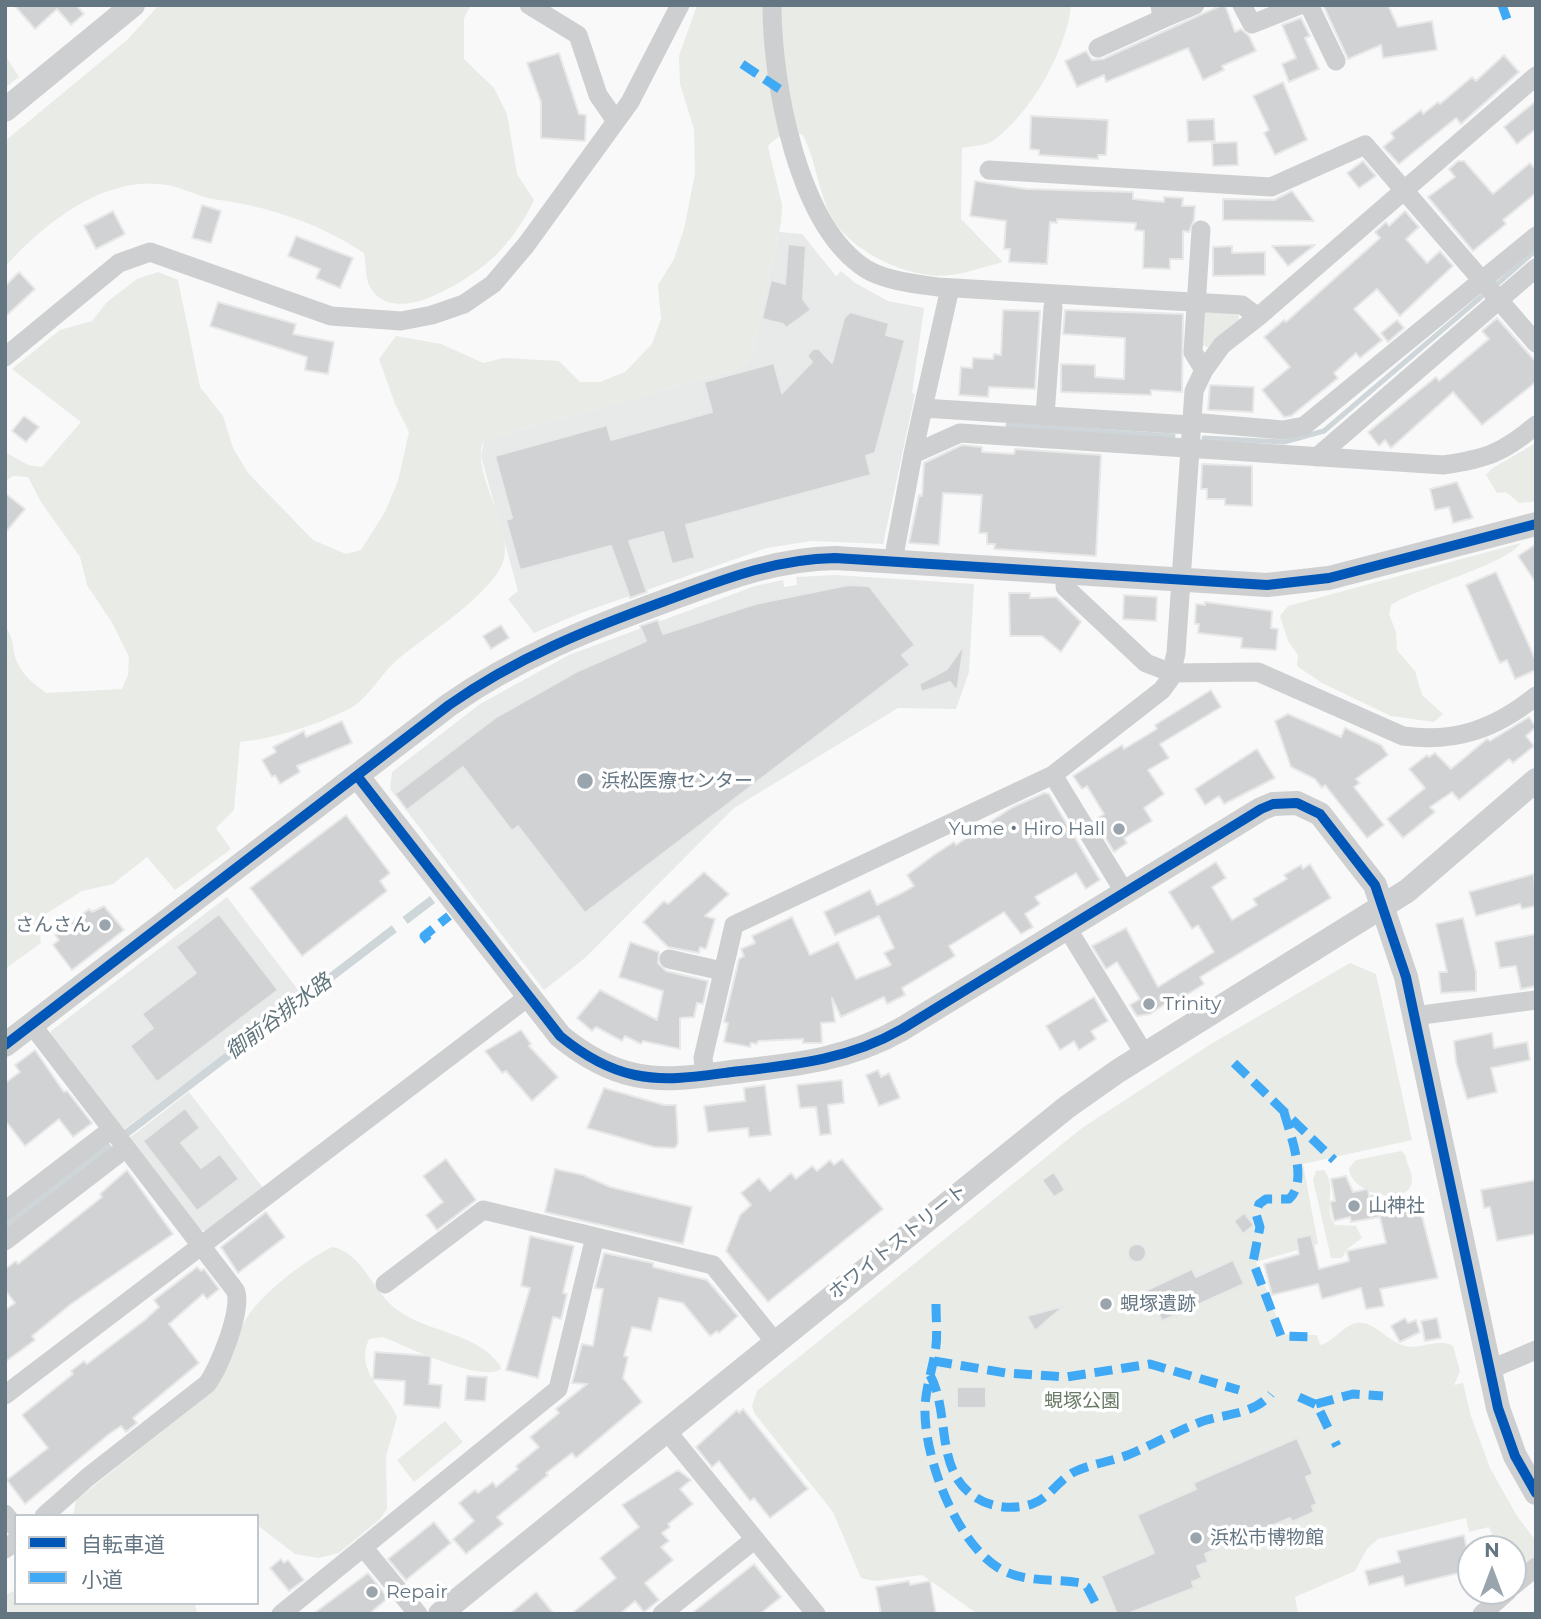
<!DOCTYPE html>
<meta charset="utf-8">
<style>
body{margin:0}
#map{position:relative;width:1541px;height:1619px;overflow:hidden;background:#f9f9f9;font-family:Montserrat,"Noto Sans JP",sans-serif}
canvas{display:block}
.frame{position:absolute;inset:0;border:7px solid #657683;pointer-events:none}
.legend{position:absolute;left:14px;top:1514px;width:245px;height:91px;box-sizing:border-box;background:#fff;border:2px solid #c1c8cd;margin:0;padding:9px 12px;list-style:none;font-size:21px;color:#657683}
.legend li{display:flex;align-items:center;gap:14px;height:35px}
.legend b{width:35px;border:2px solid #c1c8cd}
.north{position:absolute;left:1457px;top:1535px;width:70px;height:70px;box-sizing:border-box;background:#fff;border:2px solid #c1c8cd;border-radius:50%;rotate:0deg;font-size:19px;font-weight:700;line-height:28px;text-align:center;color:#657683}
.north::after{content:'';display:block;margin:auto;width:24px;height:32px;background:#99a4ac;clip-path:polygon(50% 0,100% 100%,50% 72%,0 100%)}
</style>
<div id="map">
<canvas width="1541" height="1619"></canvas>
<div class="frame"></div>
<ul class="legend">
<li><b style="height:9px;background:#0057b8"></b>自転車道</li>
<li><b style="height:9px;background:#3fa9f5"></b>小道</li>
</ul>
<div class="north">N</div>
</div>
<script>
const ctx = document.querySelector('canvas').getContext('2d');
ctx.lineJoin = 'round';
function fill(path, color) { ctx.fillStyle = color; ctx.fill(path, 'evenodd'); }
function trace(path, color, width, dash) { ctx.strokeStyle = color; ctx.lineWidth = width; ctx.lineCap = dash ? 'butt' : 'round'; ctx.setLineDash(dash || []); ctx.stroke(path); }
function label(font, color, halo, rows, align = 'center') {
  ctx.font = font + ' Montserrat,"Noto Sans JP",sans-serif'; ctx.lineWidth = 7; ctx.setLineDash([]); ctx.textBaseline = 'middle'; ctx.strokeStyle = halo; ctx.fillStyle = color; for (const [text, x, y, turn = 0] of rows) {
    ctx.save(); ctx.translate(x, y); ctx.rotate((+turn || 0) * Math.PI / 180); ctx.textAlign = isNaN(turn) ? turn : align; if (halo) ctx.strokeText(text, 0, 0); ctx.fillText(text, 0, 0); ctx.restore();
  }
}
const built = new Path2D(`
 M779,232L802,234L836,276L841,271L855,283L888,301L924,308L912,393L915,394L883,544L812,541L767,548L581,613L534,633L508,599L518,591L481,456L484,440L734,370L747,363L753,351Z
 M835,575L974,584L969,672L956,709L898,708L734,808L585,958L544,990L390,789L392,772L480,704L569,655L755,586L783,580L784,587L797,585L796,577Z
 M227,897L302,995L122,1131L50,1038L51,1031Z
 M189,1092L263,1188L207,1231L198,1230L128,1139Z`);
const green = new Path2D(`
 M159,5H471L464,18V59L494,88L507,114L517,174L534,200C524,222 505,249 486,264C459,285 391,329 369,285C365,276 366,262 364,253C319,223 267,206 213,199C197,196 183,188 167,185C105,174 43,224 5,267V141L127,40Z
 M697,5H1071C1067,50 1030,114 994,140C986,146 971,146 962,148L961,219L1003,262C986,266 968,273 951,275C912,281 850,252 831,216C818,191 816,161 803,135C789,131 777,136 768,146L782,205L781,223L753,351L747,363L734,370L484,440C469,470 513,525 504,559C495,593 422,638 396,661C380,675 366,702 347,710C313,726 277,738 240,742L234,810L216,828L231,849L175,890L147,857L113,884L82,891L38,919L41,943L5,969V626C16,641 11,650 18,664C24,677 35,684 46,693L122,689L128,675L129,657L113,624L87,585L80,557L41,502L28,477L13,476L5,481V452L28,465L42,467L81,422L12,369L60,330L92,321L107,302L137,279L158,272L178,280L200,387L223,416L233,448L248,473L313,540L346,554L361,550L385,512L398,481L409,432L395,404L379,359L396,336L441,344L483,363L504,358L559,361L580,382H600L625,372L652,344L661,319L658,285L674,259L684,229L695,173L694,129L680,84L679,56Z
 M5,55L19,77L5,88Z
 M1205,311L1238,313L1240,322L1211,349L1203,345Z
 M1536,443V501L1519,503L1506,492L1497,493L1486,475L1491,469Z
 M1521,543C1505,565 1421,586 1391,605L1389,614L1396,632L1397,650L1415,671L1422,695L1443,714L1434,722L1391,716L1322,683L1297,666L1298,655L1288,641L1280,616L1288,606Z
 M1350,963L1376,974L1412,1140L1303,1164L1318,1244L1256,1262L1283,1334L1317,1335L1320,1345C1334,1342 1343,1325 1357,1323C1375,1321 1388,1342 1405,1346C1422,1350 1438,1337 1453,1346L1460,1371L1454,1385L1463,1383L1471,1416L1490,1468L1517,1516L1536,1541V1556L1513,1576V1549H1498L1489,1527L1469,1532L1466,1518L1378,1539L1367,1549L1355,1571L1295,1597L1298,1614H978L922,1575L875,1581L861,1578L833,1512L755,1414L752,1406L757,1391L1082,1128L1211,1044Z
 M1401,1151C1408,1156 1405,1158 1408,1165C1431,1212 1349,1198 1349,1168L1356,1160Z
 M1324,1170C1338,1187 1322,1208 1335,1225L1356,1226L1362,1238L1347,1249L1342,1258H1331L1313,1180L1316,1171Z
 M332,1247C362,1252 373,1292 396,1309C427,1333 476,1332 500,1365L501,1369C480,1383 406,1346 383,1337L369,1339C354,1372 386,1390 397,1417L386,1457L387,1509L380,1519L339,1553L318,1558L295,1554L257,1525V1516H73L76,1500L214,1390C227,1372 232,1350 240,1330C253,1299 302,1262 332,1247Z
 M445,1421L463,1442L414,1482L397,1460Z
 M16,1590V1603H194L198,1614H5V1595Z`);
const water = new Path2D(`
 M430,896L435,903L128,1137L123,1131Z
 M108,1142L113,1148L5,1231V1221Z`);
const pier = new Path2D(`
 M401,915L410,927L399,935L390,923Z`);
const stream = new Path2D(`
 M1496,285L1536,250
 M1008,425L1173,436
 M1204,438L1284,442L1324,431L1481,297`);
const building = new Path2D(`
 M14,5H76L84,14L71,25L57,9L35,29Z
 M1222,5H1225L1235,32L1241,29L1249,36L1256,51L1222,66L1224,70L1203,80L1188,48L1106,82L1104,75L1077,87L1065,61L1086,51L1092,60L1103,59Z
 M1328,5H1388L1398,27L1432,21L1437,50L1383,58L1381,45L1348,59L1324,7Z
 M1301,18L1310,36L1305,38L1319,69L1289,82L1282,64L1296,58L1282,25Z
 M559,53L579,114L586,115L585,141L541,138V102L527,63Z
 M1504,55L1519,72L1461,124L1456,118L1399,164L1383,147L1394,138L1391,133L1421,110L1423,114L1438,102L1440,104L1472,77L1476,81Z
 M1283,82L1307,140L1275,155L1264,133L1269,130L1253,96Z
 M1536,101V129L1517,144L1504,127Z
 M1031,116L1108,120L1106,155H1098V159L1039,155V150L1030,149Z
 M1214,119L1215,141L1188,142L1187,120Z
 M1237,142L1238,165L1213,166L1212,143Z
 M1363,161L1376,176L1359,188L1347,173Z
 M1458,161H1464L1493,194L1530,163L1536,170V193L1503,220L1506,224L1473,251L1428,197L1455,177L1449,169Z
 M975,181L1027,189L1133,192V199L1164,202V197L1183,198L1182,206H1195L1194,220L1189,232L1183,231V259H1170V269L1143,268L1144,231L1135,230L1136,223L1057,219V223L1050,222L1047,264L1009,262L1010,249H1004L1006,221L970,216Z
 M1292,191L1314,221L1223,220V199L1274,200Z
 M202,205L221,211L211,243L192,238Z
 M113,211L125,234L96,249L84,226Z
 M1405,211L1419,227L1406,239L1427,263L1440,251L1453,266L1400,316L1377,289L1354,309L1382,340L1360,358L1356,353L1334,373L1338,378L1291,416L1284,417L1262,390L1290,367L1264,337L1284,320L1286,322L1380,238L1375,232L1386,222L1389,226Z
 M296,236L353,258L340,288L316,278L320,269L288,256Z
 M788,244L806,246L803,299L811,310L786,328L783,324L762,319L771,280L785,284Z
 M1315,245L1288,266L1272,246Z
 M1232,246V253L1265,252V275L1213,276V247Z
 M19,272L35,289L5,317V286Z
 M218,302L296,324L293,334L334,342L328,374L305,370L307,357L210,326Z
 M1003,310L1040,311L1035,389L989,387L988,397L959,395L961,367L972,368L973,358L993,359L994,354L1001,355Z
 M1065,310L1183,314L1182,392L1151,390V395L1061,392V364L1095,365V377L1124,379L1125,338L1063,334Z
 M850,312L889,323L886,335L905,340L875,453L866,456L871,475L686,525L695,558L672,564L663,532L629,541L647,592L630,598L611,546L520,570L506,520L512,518L495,456L607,425L611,440L712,412L704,382L774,363L782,393L812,362L807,356L813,349H819L832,363L844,318Z
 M1497,318L1536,362V382L1482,425L1453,392L1391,448L1385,440L1379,446L1368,432L1436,377L1439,381L1489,339L1482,331Z
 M1397,320L1404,328L1388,342L1381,333Z
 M1210,385L1254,387L1253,412L1208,410Z
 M24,416L39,427L26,442L12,431Z
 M962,445L982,447V452L1014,454L1015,449L1101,455L1096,556L994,549L995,544H987V533H979L982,495L943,493L939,545L909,543L919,495L922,496L924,463Z
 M1202,464L1252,466V506L1225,505V499H1207V489H1201Z
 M1457,482L1473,518L1453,523L1449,507L1435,510L1430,489Z
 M5,493L25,509L5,533Z
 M1536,544V583L1518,556Z
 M1496,572L1536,661V670L1515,679L1507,660L1500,663L1497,657L1466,585Z
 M848,585L869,586L915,645L902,655L910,665L585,913L518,826L512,831L463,767L407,810L395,794L495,718L578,671L646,641L640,626L658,620L663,634L755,604Z
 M1009,593H1030V598L1056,597L1081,622L1061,652L1042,636H1010Z
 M1124,595L1157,597L1156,621L1123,619Z
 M1205,602L1272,611L1271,628L1278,629L1276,650L1241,648L1242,638L1198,633L1199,624H1195L1196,604L1205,605Z
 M501,625L509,638L491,649L483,636Z
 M964,645L957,691L950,682L922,692L919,684L947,669Z
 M1211,690L1221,707L1160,744L1169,758L1148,770L1164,794L1144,808L1152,821L1124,838L1127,843L1114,852L1095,820L1104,814L1087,786L1082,789L1073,776L1122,745L1124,749L1157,729L1155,725Z
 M1288,714L1341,737L1345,728L1381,745L1388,755L1356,779L1360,783L1354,787L1384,825L1367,838L1325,785L1322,788L1315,779L1291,767L1275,721Z
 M1529,717L1536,727L1526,736L1534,746L1513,763L1509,759L1459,800L1452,792L1430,807L1435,812L1403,838L1387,819L1425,788L1409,769L1427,755L1429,757L1435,753L1451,769L1487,739L1490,741Z
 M342,721L352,743L297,766L300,772L280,784L275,775L272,777L262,760L276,752L273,747L304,731L306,737Z
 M1257,749L1275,778L1224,804L1219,796L1205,805L1195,789Z
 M1044,793L1049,794L1100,880L1086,889L1076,873L1035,897L1040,904L1025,914L1033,927L1021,934L1004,912L949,946L955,956L902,988L905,995L887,1004L884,997L841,1017L832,998L835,1022L821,1023L822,1043H803V1039L758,1041L757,1044L751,1043L750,1047L724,1042L728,1023L724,1022L739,959L744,956L741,949L755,943L752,936L792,917L810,955L838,942L856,979L891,965L884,953L894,948L879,916L835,935L824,912L870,890L877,905L902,893L914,886L907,875L934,855L954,842L956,845L1011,808Z
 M346,815L390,873L380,881L387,891L302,956L250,888Z
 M1216,862L1226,878L1212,887L1232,920L1257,905L1253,899L1287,879L1284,875L1301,865L1303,869L1310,864L1331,898L1200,977L1204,984L1175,1002L1173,999L1150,1014L1137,1016L1130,1005L1140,999L1117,962L1106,969L1092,946L1126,928L1158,987L1214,952L1198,925L1192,929L1169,892Z
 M704,872L729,894L705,916L715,919L706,949L700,947L699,953L668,947L643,922L664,901L668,904Z
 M1534,874L1536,906L1522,909L1520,904L1476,916L1469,892Z
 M104,906L124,930L72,970L53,945L59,940L55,935L89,909L92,912Z
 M219,914L278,990L157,1082L130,1046L153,1028L142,1014L196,973L176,947Z
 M1463,918L1476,972V991L1441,993L1439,972H1447L1436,924Z
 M1536,934V986L1521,989L1516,966L1500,968L1495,942Z
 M630,942L659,952L658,963L666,971L708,981L703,1004L697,1003L694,1017L680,1018V1049L643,1041L641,1044L625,1036L622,1041L596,1027L592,1031L577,1018L600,990L657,1020L663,991L619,977Z
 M1094,997L1108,1021L1091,1031L1096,1039L1079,1050L1074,1041L1060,1050L1046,1026Z
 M521,1030L531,1044L529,1046L558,1077L532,1101L506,1071L502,1073L485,1051Z
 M1492,1033L1494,1048L1527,1042L1530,1060L1491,1068L1497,1092L1467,1099L1456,1062L1454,1041Z
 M35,1050L64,1092L67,1091L92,1123L73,1137L59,1119L25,1146L5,1120V1083L20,1072L15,1065Z
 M878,1070L881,1077L889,1073L900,1098L879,1106L866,1075Z
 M842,1080L844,1103L828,1105L831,1134L820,1135L816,1107L800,1108L797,1085Z
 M765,1085L771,1135L749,1137L748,1128L708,1132L704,1106L745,1101L744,1088Z
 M604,1088L664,1105H676L678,1143L675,1148L654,1147L587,1128Z
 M185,1108L200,1128L181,1143L201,1168L220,1154L239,1179L197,1211L143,1141Z
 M446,1159L476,1200L437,1230L426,1215L443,1202L423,1176Z
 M842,1159L883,1209L768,1302L726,1251L740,1215L751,1205L741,1193L759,1178L770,1191L791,1173L796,1179L812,1166L817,1171L830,1160L834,1165Z
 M555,1169L583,1175L610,1187L692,1207L683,1244L545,1212Z
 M127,1170L173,1234L71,1304L32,1336L35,1340L5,1362V1310L15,1303L5,1290V1269L16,1261L18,1264L102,1197L100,1194Z
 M1054,1172L1065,1190L1054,1197L1042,1180Z
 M1346,1176L1353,1192L1368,1189L1369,1196L1375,1195L1380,1217L1351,1222L1350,1217L1334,1221L1330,1202L1335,1201L1331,1179Z
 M1536,1180V1234L1497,1241L1490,1207L1484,1208L1481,1190Z
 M1419,1205L1438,1278L1380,1289L1384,1306L1366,1309L1361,1288L1322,1299L1318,1284L1272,1295L1264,1264L1299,1254L1296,1238L1311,1235L1319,1269L1349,1261L1347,1251L1386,1243L1379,1213Z
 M266,1212L285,1237L238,1273L221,1247Z
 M1244,1213L1254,1225L1243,1234L1234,1221Z
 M530,1236L574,1246L563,1293L567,1294L561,1319L553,1317L538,1378L506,1370L530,1288L521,1286Z
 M1128 1253a9 9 0 1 1 18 0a9 9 0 1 1-18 0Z
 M604,1253L653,1263V1267L707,1280L738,1316L719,1333L717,1331L710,1336L683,1303L659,1298L651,1331L632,1327L624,1356L628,1357L623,1378L642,1402L576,1458L572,1453L546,1473L548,1475L497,1517L503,1524L466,1554L453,1539L474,1521L459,1503L475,1490L478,1493L493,1482L496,1487L518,1469L516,1466L539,1447L530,1437L559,1413L556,1409L587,1384L572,1383L582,1344L593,1346L603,1289L595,1288Z
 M1233,1260L1244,1284L1162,1321L1147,1290L1192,1269L1196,1277Z
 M197,1267L201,1271L204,1269L219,1289L207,1299L203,1294L169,1324L199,1363L133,1418L137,1423L126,1432L121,1426L109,1434L25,1504L7,1480L48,1448L22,1415L73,1374L71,1371L84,1361L87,1364L145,1320L159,1307L154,1300Z
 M1064,1306L1035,1331L1027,1316Z
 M1405,1318L1408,1323L1416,1320L1420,1332L1400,1342L1391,1326Z
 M1437,1318L1441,1338L1425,1341L1421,1321Z
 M375,1352L431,1356L429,1384L442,1385L440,1408L404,1405L405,1381L373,1379Z
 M467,1376L487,1377L485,1401L465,1400Z
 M957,1387H986V1408H957Z
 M743,1409L808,1489L770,1518L754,1498L750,1501L719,1461L712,1467L696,1447L737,1410L739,1413Z
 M1297,1438L1313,1474L1306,1477L1317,1504L1312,1506L1314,1512L1292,1522L1290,1518L1205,1554L1208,1562L1197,1566L1202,1578L1192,1582L1194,1588L1127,1614H1117L1101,1576L1154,1553L1137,1515L1196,1489L1193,1483Z
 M678,1470L691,1480L680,1489L693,1504L668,1524L670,1527L662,1533L669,1541L661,1547L673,1560L645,1583L659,1600L644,1612L635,1601L620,1614H571L616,1578L600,1558L639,1527L622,1505Z
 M434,1522L451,1543L406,1580L388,1559Z
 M1464,1535L1471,1570L1405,1586L1403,1576L1369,1585L1365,1571L1400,1562L1397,1551Z
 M281,1559L284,1563L288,1560L304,1580L289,1591L270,1568Z
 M754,1564L781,1597L760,1614H691Z
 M368,1573L388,1598L369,1614H313Z
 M909,1581L910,1585L930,1581L936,1614H881L876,1587Z
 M536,1592L554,1614H510Z`);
const minor = new Path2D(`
 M529,5L578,35L598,95L616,121
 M772,5C772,82 797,225 866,269C886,281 916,284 938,287L1242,305L1258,317L1536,76
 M1242,5L1252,24L1300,5
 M1309,5L1336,61
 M1162,19L1195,5
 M1098,48L1162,19L1160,5
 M989,170L1271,187L1365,145L1536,343
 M5,357L119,263L150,252L331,316L401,321L432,315L464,304L493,284L526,245L630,102L680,5
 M1204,370L1222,345L1258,317
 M923,408L948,297
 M1045,415L1053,307
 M1191,422L1283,430L1304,426L1536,236
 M913,454L923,408L1190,425
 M1317,457L1536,268
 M893,561L913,454L960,433L1443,465C1486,459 1503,453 1536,425
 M1066,573L1065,587L1146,663L1172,673L1258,672L1403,736C1456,743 1495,729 1536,696
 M1053,775L1125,893
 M1067,928L1145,1055
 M669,959L722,971
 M1414,1016L1536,1000
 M32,1025L235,1290C244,1307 219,1368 207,1384L88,1477L44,1516
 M705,1075L703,1058L734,925L1053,775L1162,690L1170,679L1176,653L1194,391L1204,370L1193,352L1201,230
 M5,1211L112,1129
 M5,1241L126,1148
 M385,1284L483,1210L713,1265L775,1342
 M1489,1370L1536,1350
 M5,1395L528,997
 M666,1430L816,1614
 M5,1514L16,1528
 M363,1547L418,1614
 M5,1549L16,1541
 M1513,1586L1536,1567
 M281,1614L558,1389L595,1237
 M662,1614L755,1539
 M1482,1614L1508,1591`);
const tertiary = new Path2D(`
 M5,110L133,5
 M358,777L560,1036C582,1054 606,1069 635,1075C668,1082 700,1076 732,1072C793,1065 848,1060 902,1029L1261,809L1273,804L1297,803L1320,814L1375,885L1406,977L1498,1408L1515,1456L1536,1493
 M5,1045L449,705C516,658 588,629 665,601C722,580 774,559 835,558L1267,585L1329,578L1536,524
 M440,1614L1067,1107L1118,1071L1407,891L1536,780`);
const quiet = new Path2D(`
 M1502,5L1507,19
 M742,64L781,90
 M428,941L424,936L449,916
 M1234,1063L1334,1160
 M1284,1112C1290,1134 1309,1182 1289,1199H1266L1259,1204L1256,1214L1260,1227L1253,1262L1281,1336L1315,1337
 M936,1304C936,1321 938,1337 935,1353C932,1370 926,1388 925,1406C923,1456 956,1545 1002,1570C1027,1583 1054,1578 1081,1583L1087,1587L1095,1602
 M934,1361L1006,1373L1066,1377L1150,1364L1239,1390
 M930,1375C951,1414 934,1470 975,1497C991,1508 1014,1510 1032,1504C1050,1498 1058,1480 1074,1472C1093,1463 1116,1461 1135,1452C1156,1443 1177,1431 1198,1423C1223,1413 1253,1416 1271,1394
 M1299,1397L1317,1405L1331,1434
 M1316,1404L1353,1394L1383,1396
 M1335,1442L1337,1446`);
const cycleway = new Path2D(`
 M358,777L560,1036C582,1054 606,1069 635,1075C668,1082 700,1076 732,1072C793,1065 848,1060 902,1029L1261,809L1273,804L1297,803L1320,814L1375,885L1406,977L1498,1408L1515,1456L1536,1493
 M5,1045L449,705C516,658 588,629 665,601C722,580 774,559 835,558L1267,585L1329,578L1536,524`);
const markers = [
 [585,781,9,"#99a4ac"],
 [1119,829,7,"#99a4ac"],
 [105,925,7,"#99a4ac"],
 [1149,1004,7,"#99a4ac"],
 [1354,1206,7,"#99a4ac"],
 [1106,1304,7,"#99a4ac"],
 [1196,1538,7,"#99a4ac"],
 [372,1592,7,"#99a4ac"]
];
const poiNames = [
 ["浜松医療センター",601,781],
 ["Yume・Hiro Hall",1105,829,"right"],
 ["さんさん",91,925,"right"],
 ["Trinity",1163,1004],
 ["山神社",1368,1206],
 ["蜆塚遺跡",1120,1304],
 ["浜松市博物館",1210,1538],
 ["Repair",386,1592]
];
const streetNames = [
 ["ホワイトストリート",898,1242,-39]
];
const parkNames = [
 ["蜆塚公園",1082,1401]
];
const waterNames = [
 ["御前谷排水路",279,1017,-37]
];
fill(built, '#e8e9e9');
fill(green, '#e8ebe6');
fill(water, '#ced6d9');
fill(pier, '#f9f9f9');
trace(stream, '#ced6d9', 5);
fill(building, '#d0d2d3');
trace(building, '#e8e8e8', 2);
trace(minor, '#cecfd0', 19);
trace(tertiary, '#cecfd0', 24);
trace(quiet, '#3fa9f5', 9, [18, 9]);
trace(cycleway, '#0057b8', 10);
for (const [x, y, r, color] of markers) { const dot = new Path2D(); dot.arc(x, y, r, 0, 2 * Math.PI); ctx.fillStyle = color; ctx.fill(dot); trace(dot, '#fff', 2.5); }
label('19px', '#657683', '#fff', poiNames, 'left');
label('19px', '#657683', '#fff', streetNames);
label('19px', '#687a64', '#fff', parkNames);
label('italic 21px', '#60757c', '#fff', waterNames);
</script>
